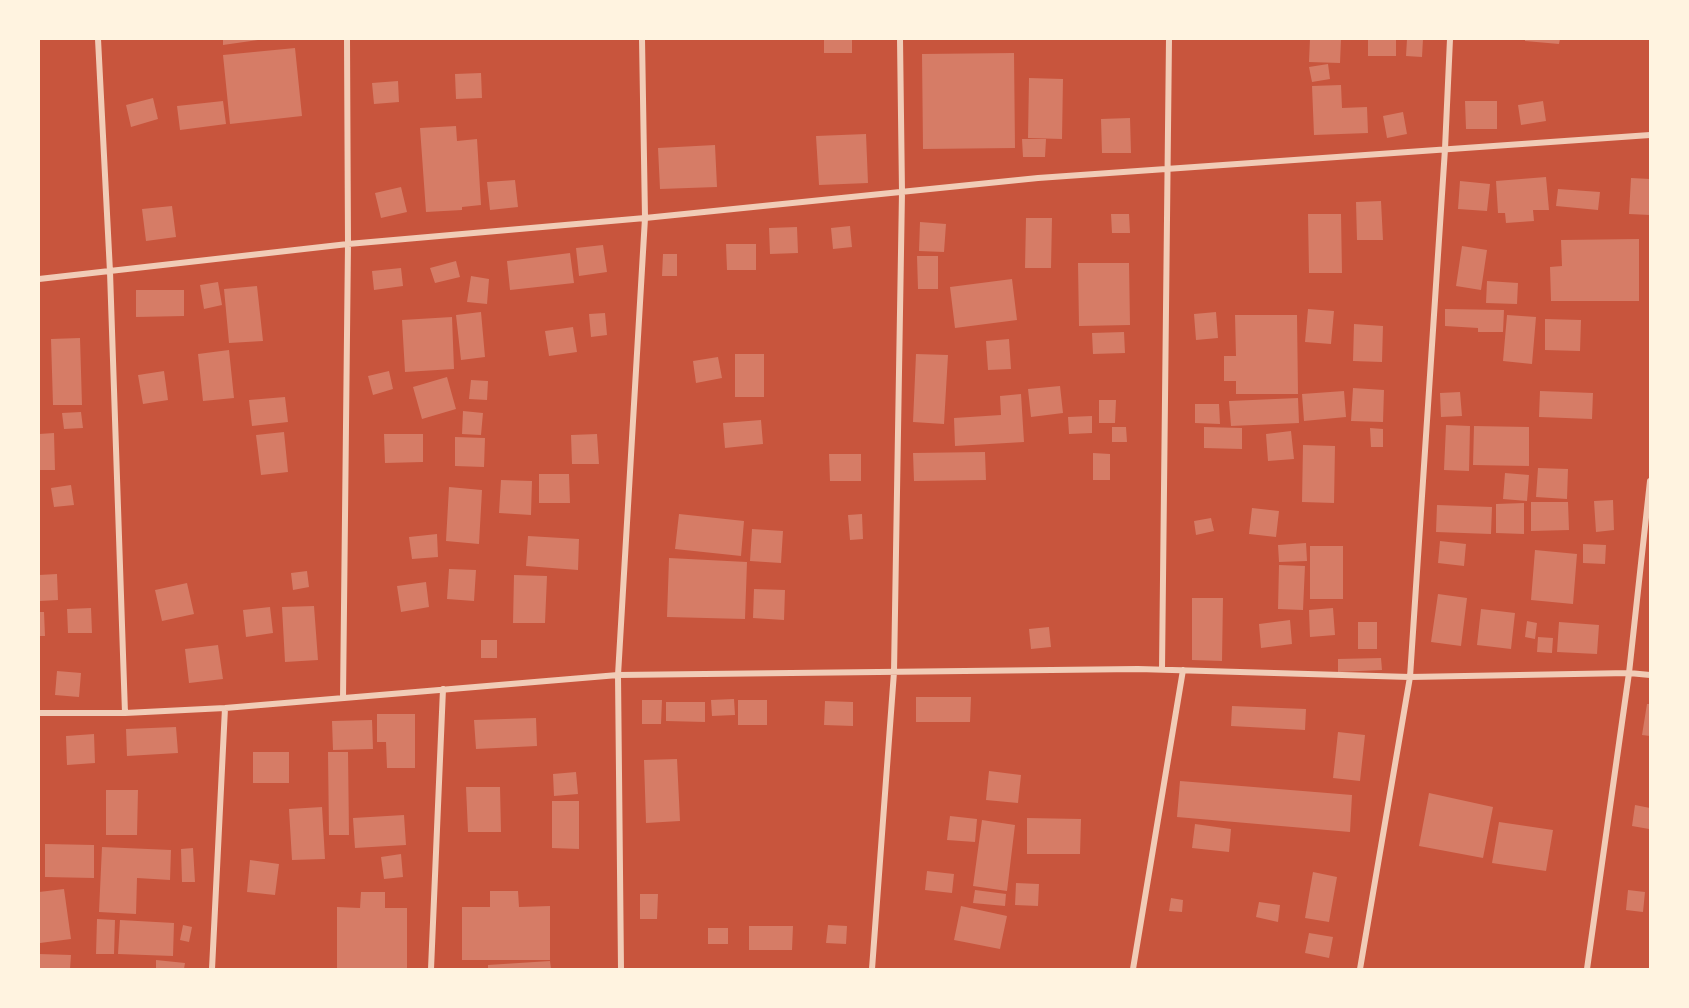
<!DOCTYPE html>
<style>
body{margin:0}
#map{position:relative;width:1689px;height:1008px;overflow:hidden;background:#c8553d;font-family:"Exo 2",sans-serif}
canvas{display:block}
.frame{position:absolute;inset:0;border:40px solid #fff3e0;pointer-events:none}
</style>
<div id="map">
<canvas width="1689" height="1008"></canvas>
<div class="frame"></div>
</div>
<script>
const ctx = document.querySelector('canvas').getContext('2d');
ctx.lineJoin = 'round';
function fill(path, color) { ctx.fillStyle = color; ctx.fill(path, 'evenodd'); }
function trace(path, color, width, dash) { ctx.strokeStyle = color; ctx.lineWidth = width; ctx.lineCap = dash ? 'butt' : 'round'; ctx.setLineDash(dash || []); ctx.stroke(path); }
const building = new Path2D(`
 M223,39H257L258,40L223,45Z
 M824,39H852V53H824Z
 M1310,39H1341L1340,63L1309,62Z
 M1368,39H1396V56H1368Z
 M1407,39H1423L1422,57L1406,56Z
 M1525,39H1560L1559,44L1525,41Z
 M295,48L302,116L230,124L223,55Z
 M1014,53L1015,148L923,149L922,54Z
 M1328,64L1330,79L1312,82L1309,67Z
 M481,73L482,98L456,99L455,74Z
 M1029,78L1063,79L1062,139L1028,138Z
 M398,81L399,102L374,104L372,83Z
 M1341,85L1342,108L1367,107L1368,133L1314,135L1312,86Z
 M153,98L158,119L131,127L126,105Z
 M223,101L226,124L180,130L177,106Z
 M1465,101H1497V129H1466Z
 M1543,101L1546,121L1521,125L1518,105Z
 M1403,112L1407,134L1387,138L1383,116Z
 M1130,118L1131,153H1102L1101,119Z
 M456,126L457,141L477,139L481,205L462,207V210L426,212L420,128Z
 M866,134L868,183L819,185L816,136Z
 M1022,139H1046L1045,157H1023Z
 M715,145L717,187L660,189L658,148Z
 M1546,177L1549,210H1533L1534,221L1506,223L1505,213H1498L1496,181Z
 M1631,178L1650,179V215L1629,214Z
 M515,180L518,207L490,210L487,182Z
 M1460,181L1490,184L1487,211L1458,209Z
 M401,187L407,212L381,218L375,193Z
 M1558,189L1600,192L1598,210L1556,206Z
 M1381,201L1383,240H1357L1356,202Z
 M172,206L176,237L146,241L142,209Z
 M1111,214H1129L1130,233H1112Z
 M1308,214H1341L1342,273H1309Z
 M1026,218H1052L1051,268H1025Z
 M920,222L946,224L944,252L919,251Z
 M850,226L852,247L833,249L831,228Z
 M797,227L798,253L770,254L769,228Z
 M1639,239V301H1551L1550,267L1562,266L1561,240Z
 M726,244H756V270H727Z
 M603,245L607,272L579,276L576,248Z
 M1462,246L1487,250L1481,290L1456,286Z
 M570,253L574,283L510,290L507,261Z
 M663,254H677V276H662Z
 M917,256H938V289H918Z
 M456,261L460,277L435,283L430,268Z
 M1078,263H1129L1130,325L1079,326Z
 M401,268L403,286L374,290L372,271Z
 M471,276L489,279L487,304L467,302Z
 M1012,279L1017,320L955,328L950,287Z
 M1487,281L1518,283L1517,304L1486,303Z
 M218,282L222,305L204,309L200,285Z
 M257,286L263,341L229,343L224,289Z
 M136,290H184V316L136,317Z
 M1308,309L1334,311L1331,344L1305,342Z
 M1445,309L1504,310L1503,332H1478V328L1445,326Z
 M481,312L485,357L461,360L456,315Z
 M1216,312L1218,338L1196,340L1194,314Z
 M605,313L607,335L591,337L589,314Z
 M1235,315H1297L1298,394H1236V381H1224V356H1236Z
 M1507,315L1536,317L1532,364L1503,361Z
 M452,317L454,369L405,372L402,320Z
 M1545,319L1581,320L1580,351L1545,350Z
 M1354,324L1383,326L1382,362L1353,361Z
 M573,327L577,352L549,356L545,331Z
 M1124,332L1125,353L1093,354L1092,333Z
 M80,338L82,405H53L51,339Z
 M1009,339L1011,369L988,370L986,341Z
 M229,350L234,398L203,401L198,354Z
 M735,354H764V397H735Z
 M916,354L948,355L944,424L913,422Z
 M718,357L722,378L696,383L693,361Z
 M164,371L168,400L143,404L138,375Z
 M389,371L393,389L373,395L368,376Z
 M447,377L456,409L422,419L413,387Z
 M471,380L488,381L487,400L469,399Z
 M1060,386L1063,413L1031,417L1028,389Z
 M1353,388L1384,390L1383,422L1351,421Z
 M1344,391L1346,417L1304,421L1302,394Z
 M1540,391L1593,393L1592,419L1539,417Z
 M1460,392L1462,416L1441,417L1440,393Z
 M1021,394L1024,442L955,446L954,418L1001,415L1000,396Z
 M285,397L288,422L252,426L249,400Z
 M1298,398L1299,423L1231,426L1229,401Z
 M1099,400H1116L1115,423H1099Z
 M1195,404H1219L1220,424L1195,423Z
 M463,411L483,413L481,435L462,434Z
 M81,412L83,428L64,429L62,413Z
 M1092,416V433L1069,434L1068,417Z
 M761,420L763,444L725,448L723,423Z
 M1446,425L1470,426L1469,471L1444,470Z
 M1474,426L1529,427V466L1473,465Z
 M1112,427H1126L1127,442H1112Z
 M1204,427L1242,428V449L1204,448Z
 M1370,428L1383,429V447H1371Z
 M1291,431L1294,459L1268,461L1266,434Z
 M284,432L288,472L261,475L256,435Z
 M54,433L55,470H39V434Z
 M384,434H423V462L385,463Z
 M597,434L599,464H572L571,435Z
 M455,437L485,438L484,467L455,466Z
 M1303,445L1335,446L1334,503L1302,502Z
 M985,452L986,480L914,481L913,453Z
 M1093,453L1110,454V480H1093Z
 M829,454H861V481H830Z
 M1538,468L1568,469L1567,499L1536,497Z
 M1505,473L1529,475L1527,501L1503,499Z
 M539,474H569L570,503H539Z
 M501,480L532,481L531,515L499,513Z
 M71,485L74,505L54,507L51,488Z
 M449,487L482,490L479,544L446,541Z
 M1613,500L1614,530L1596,532L1594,501Z
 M1531,502H1568L1569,530L1531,531Z
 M1524,503V534L1496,533V504Z
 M1437,505L1492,507L1491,534L1436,532Z
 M1252,508L1279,511L1276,537L1249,534Z
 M679,514L744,521L741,556L675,549Z
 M862,514L863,539L850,540L848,515Z
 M1211,518L1214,531L1196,535L1194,521Z
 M752,529L783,531L781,563L750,561Z
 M437,534L438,557L412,559L409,537Z
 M528,536L579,539L578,570L526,566Z
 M1440,541L1466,544L1464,566L1438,563Z
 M1306,543L1307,561L1279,562L1278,545Z
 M1583,544L1606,545L1605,564L1583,563Z
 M1310,546H1343V599H1310Z
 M1535,550L1577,554L1573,604L1531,600Z
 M669,558L747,562L745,619L667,617Z
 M1279,565L1305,566L1303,610L1278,609Z
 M449,569L476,570L474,601L447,599Z
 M307,571L309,587L293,590L291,573Z
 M57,574L58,600L39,601V575Z
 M514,575L547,576L545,623H513Z
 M426,582L429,607L401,612L397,586Z
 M187,583L194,614L162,621L155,590Z
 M754,589L785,590L784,620L753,618Z
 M1438,594L1467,598L1461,646L1431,642Z
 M1192,598H1223L1222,661L1192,660Z
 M314,606L318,660L285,662L282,607Z
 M270,607L273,633L246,637L243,610Z
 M91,608L92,633H68L67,609Z
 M1333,608L1335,635L1310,637L1309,610Z
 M1481,609L1515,613L1511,649L1477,645Z
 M39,612H44L45,636H39Z
 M1290,620L1292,644L1261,648L1259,624Z
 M1527,621L1537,623L1535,639L1525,637Z
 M1358,622H1377V649H1358Z
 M1559,622L1599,625L1597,654L1557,652Z
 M1049,627L1051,647L1031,649L1029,629Z
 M1538,637L1553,638L1552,653L1537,652Z
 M481,640H497V658H481Z
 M218,645L223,679L189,683L185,649Z
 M1381,658L1382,670L1338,672V659Z
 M57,671L81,673L79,697L55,695Z
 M916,697H971L970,722H916Z
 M734,699L735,715L712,716L711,700Z
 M642,700H662L661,724H642Z
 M738,700H767V725H738Z
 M825,701L853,702V726L824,725Z
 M666,702H705V722L666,721Z
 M1647,704H1650V736L1642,735Z
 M1232,706L1306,709L1305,730L1231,726Z
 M377,714H415V768H387L386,742H377Z
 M536,718L537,746L476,749L474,720Z
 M372,720L373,749L333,750L332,721Z
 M176,727L178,753L127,756L126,729Z
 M1338,732L1365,735L1360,781L1333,778Z
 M94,734L95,763L67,765L66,736Z
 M253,752H289V783H253Z
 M328,752H348L349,835H329Z
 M677,759L680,821L646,823L644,760Z
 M989,771L1021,775L1018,803L986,800Z
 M576,772L578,794L554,796L553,774Z
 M1180,781L1352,795L1350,832L1177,817Z
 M466,787H500L501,832H468Z
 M106,790H138L137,835H106Z
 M1429,793L1493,807L1483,858L1419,846Z
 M552,801H579V849L552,848Z
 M1635,805L1650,808L1649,829L1632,826Z
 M322,807L325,859L292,860L289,809Z
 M404,815L406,845L355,848L353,818Z
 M950,816L977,819L975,842L947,840Z
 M1027,818L1081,819L1080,854H1027Z
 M982,820L1015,825L1007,891L973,886Z
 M1499,822L1553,830L1546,871L1492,863Z
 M1195,824L1231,829L1229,852L1192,848Z
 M45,844L94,845V878L45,877Z
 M102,847L171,850L170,880L137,878L136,914L99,912Z
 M193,848L195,882H182L181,849Z
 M401,854L403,877L384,879L381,857Z
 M250,860L279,864L275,895L247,892Z
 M927,871L954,874L952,893L925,890Z
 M1313,872L1337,877L1329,922L1305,918Z
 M1016,883L1039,884L1038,906L1015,905Z
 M64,889L71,939L40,943L39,892Z
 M975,890L1006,894L1005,906L973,903Z
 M1628,890L1645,892L1643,912L1626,910Z
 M490,891H518L519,907L550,906V960H462V907H490Z
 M361,892H385V908H407V969H337V907L360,908Z
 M640,894H658L657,919H640Z
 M1171,898L1183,900L1182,912L1169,911Z
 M1259,902L1280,905L1278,922L1256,917Z
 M961,906L1007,916L1000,949L954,940Z
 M97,919L115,920L114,954H96Z
 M120,920L174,923L173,956L118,954Z
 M183,925L192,927L189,942L180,940Z
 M828,925L847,926L846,944L826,943Z
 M749,926H793L792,950H749Z
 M708,928H728V944H708Z
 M1309,933L1333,937L1329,958L1305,953Z
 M39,954L71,955L70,969H39Z
 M156,960L185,963L184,969H156Z
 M550,961L551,969H488V965Z`);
const minor = new Path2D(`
 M98,39L110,272L125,713
 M39,279L348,244L645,218L1038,178L1650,135
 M1162,669L1169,39
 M343,698L348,244L347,39
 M39,713H125L225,708L618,675L1138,669L1410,677L1629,673L1650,675
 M212,969L225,708
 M431,969L443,689
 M621,969L618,675L645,218L642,39
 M872,969L894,672L902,192L900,39
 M1133,969L1183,670
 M1360,969L1410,677L1445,149L1450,39
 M1587,969L1629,673L1650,481`);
fill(building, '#d67c66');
trace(minor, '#f1ccb7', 6);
</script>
